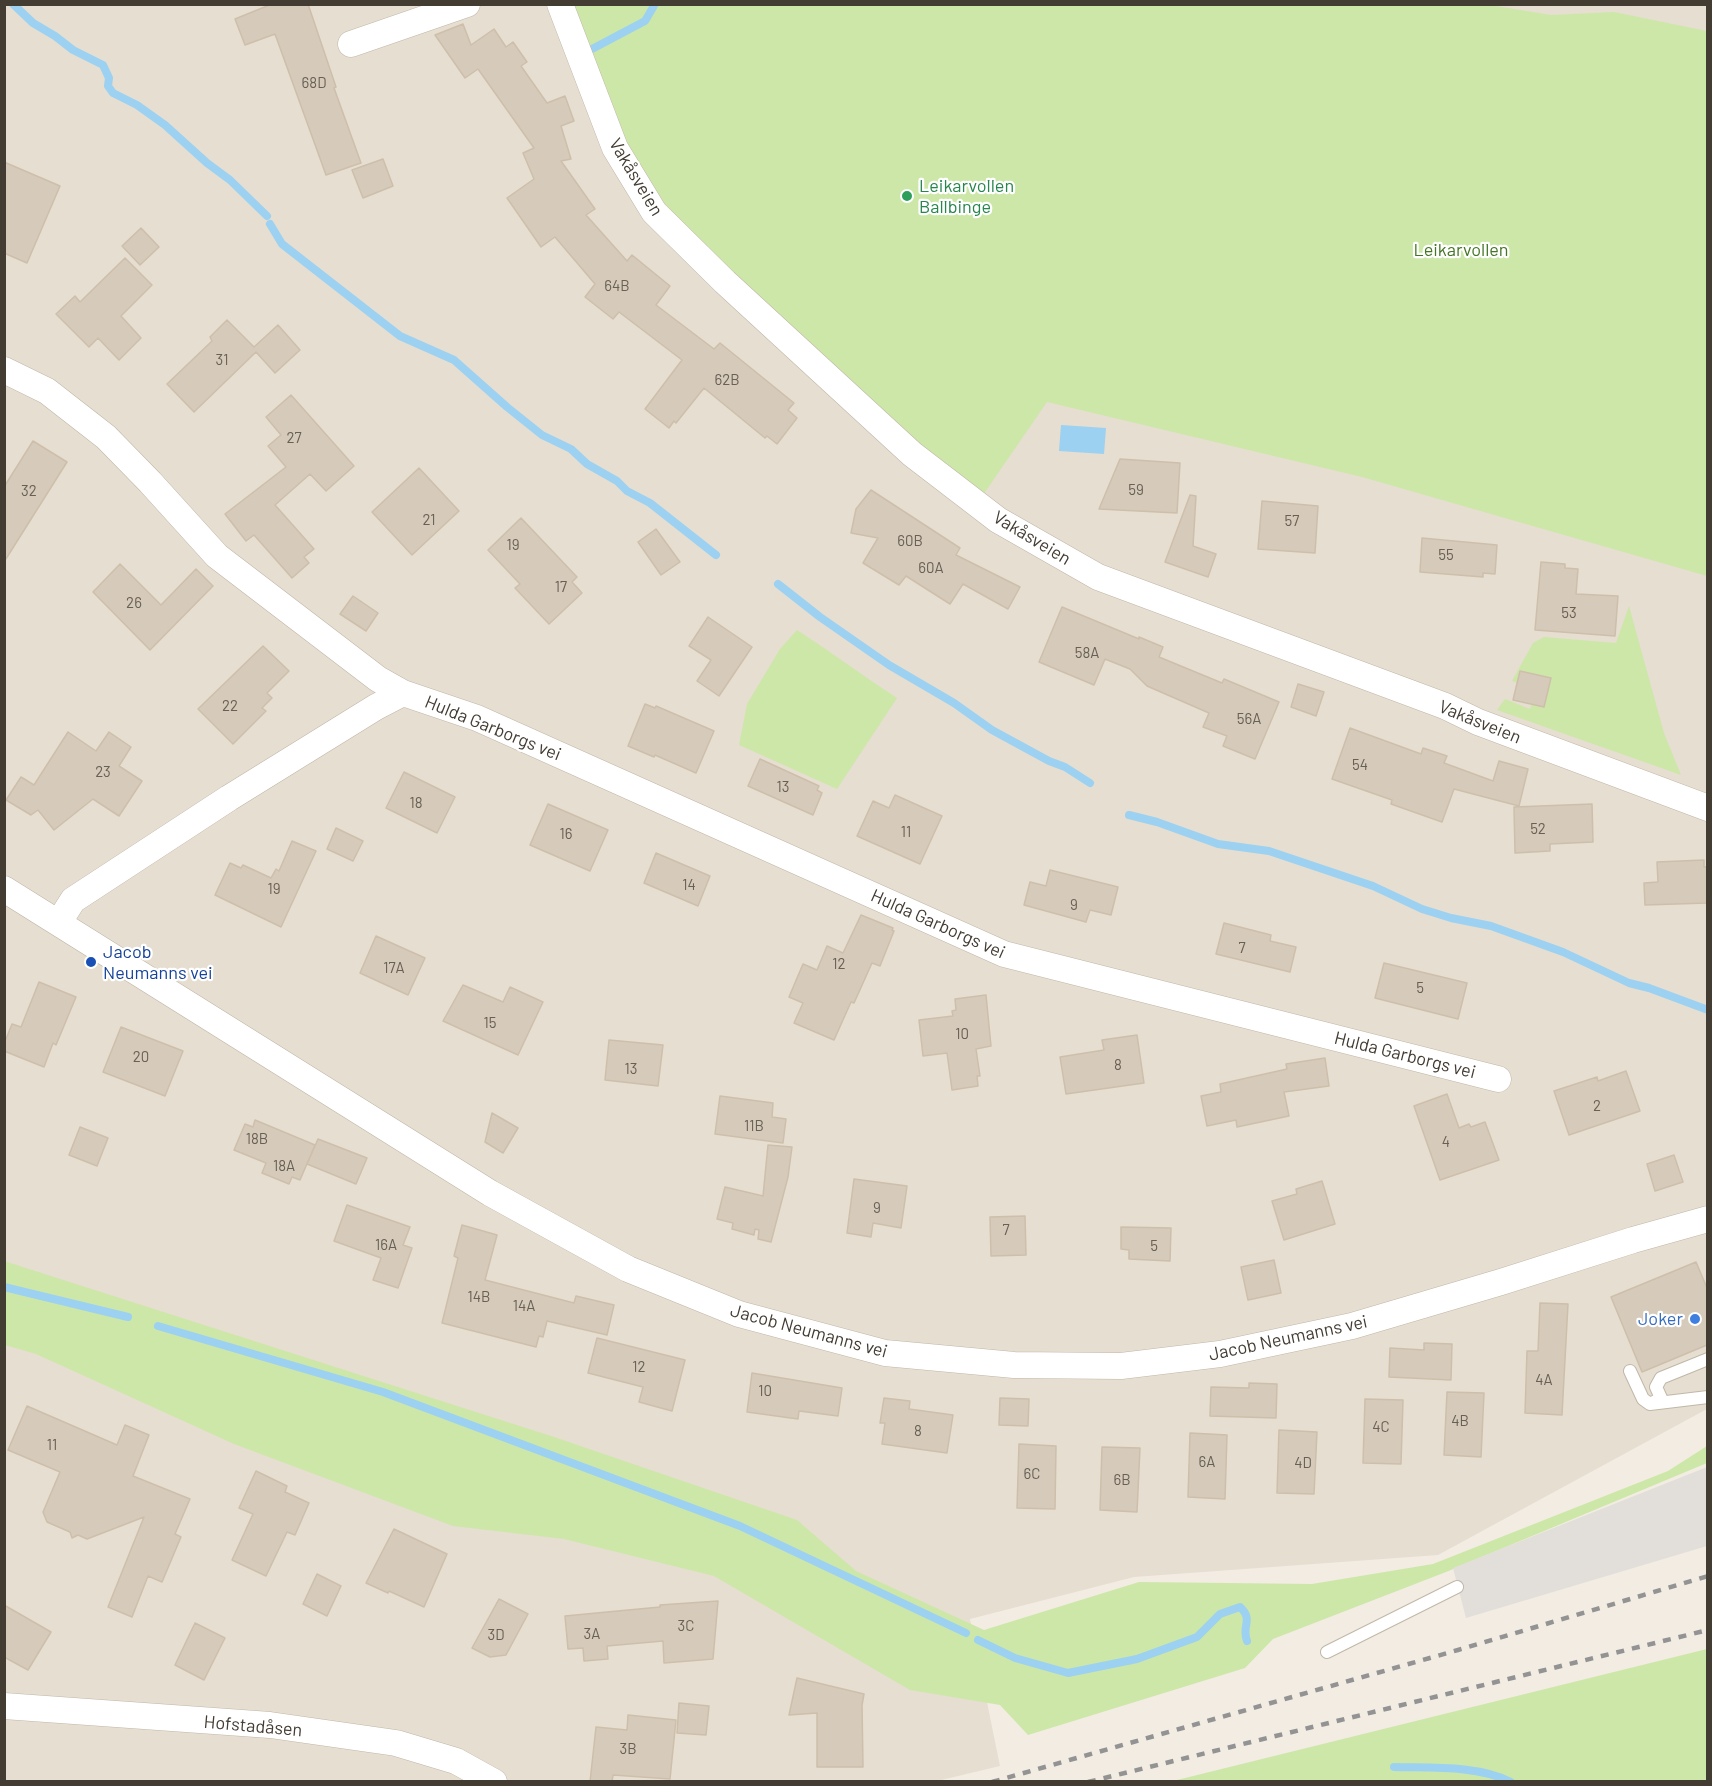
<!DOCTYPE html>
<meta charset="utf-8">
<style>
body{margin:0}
#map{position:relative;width:1712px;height:1786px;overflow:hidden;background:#f2ece2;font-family:Barlow,sans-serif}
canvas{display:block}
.frame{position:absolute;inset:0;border:6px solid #433c33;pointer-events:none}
</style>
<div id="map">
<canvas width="1712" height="1786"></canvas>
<div class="frame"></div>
</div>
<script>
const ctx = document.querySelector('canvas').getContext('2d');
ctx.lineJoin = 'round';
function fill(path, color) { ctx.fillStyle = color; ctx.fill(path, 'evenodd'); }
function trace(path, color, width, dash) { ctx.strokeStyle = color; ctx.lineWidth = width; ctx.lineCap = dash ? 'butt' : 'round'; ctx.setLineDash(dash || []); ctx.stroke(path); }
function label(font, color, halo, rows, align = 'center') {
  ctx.font = font + ' Barlow,sans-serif'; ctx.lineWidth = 4.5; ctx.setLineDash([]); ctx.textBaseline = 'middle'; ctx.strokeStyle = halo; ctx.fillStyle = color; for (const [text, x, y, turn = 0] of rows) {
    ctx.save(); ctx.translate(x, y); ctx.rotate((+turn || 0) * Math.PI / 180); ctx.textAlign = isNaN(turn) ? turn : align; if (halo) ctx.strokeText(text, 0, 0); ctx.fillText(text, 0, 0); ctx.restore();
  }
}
const residential = new Path2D(`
 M5,5H1707V1409L1438,1555L1134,1577L970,1619L1000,1766L937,1781L5,1782Z`);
const green = new Path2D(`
 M1484,4L1551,15L1614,12L1707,31V576L1362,477L1047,402L983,495L913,442L691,235L646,181L617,123L574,5Z
 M1629,606L1664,733L1681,775L1497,710L1505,699L1530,709L1536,690L1512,681L1533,643L1544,637L1616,643Z
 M797,630C831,652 863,676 897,698L837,789L739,745L747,704L780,649Z
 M4,1261L554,1437L797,1520L856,1571L984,1630L1139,1582L1312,1584L1433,1564L1668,1471L1707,1446V1463L1446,1572L1273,1639L1245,1668L1028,1735L1000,1705L910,1690L714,1576L564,1539L453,1526L234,1444L36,1354L5,1345Z
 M1707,1649V1781H1173Z`);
const parking = new Path2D(`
 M1707,1467V1546L1466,1618L1453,1568Z`);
const water = new Path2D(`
 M1061,425L1106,428L1104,454L1059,451Z`);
const stream = new Path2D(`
 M13,4L33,23L55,36L73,50L103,65L109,78L108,86L113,93L137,105L165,125L207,163L230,180L267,216
 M592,49L645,21L655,4
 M270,224L282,244L400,336L454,360L507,407L542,435L571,449L587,464L617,481L627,491L650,503L716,555
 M778,584L820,617L889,665L954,703L992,730L1049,761L1065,767L1090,783
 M1129,815L1157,822L1218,844L1269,851L1373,886L1422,909L1451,918L1491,926L1563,952L1629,983L1649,988L1708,1010
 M4,1287L128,1317
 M158,1326L383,1392L740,1526L966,1633
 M978,1640L1015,1658L1068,1673L1137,1659L1197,1637L1220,1614L1240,1607C1254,1620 1241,1626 1247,1641
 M1394,1767C1430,1768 1478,1765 1511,1782`);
const building = new Path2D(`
 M272,4H308L336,87L334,88L361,163L326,175L275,34L245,45L235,19Z
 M463,24L471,45L494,29L506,47L513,42L527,62L521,66L547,103L565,96L574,121L561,126L571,159L561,161L595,209L586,215L627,261L632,255L670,286L656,305L714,349L720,343L794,403L788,410L797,418L777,444L767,436L765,438L704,388L676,423L674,421L669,428L645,409L682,360L619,312L613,319L585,297L595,284L555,237L541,247L507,198L534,179L523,153L534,148L478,69L465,78L435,35Z
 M383,159L393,186L363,198L352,170Z
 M4,162L60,186L27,263L4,253Z
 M141,228L159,247L140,265L122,246Z
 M125,258L152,285L121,316L141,338L119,360L98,338L89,347L56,314L75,296L80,302Z
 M227,320L254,347L278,325L300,350L275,373L256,352L194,412L167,384L212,341L210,337Z
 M291,395L354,466L326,491L310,474L275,505L314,549L304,557L309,563L292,578L254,535L246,541L225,514L286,467L268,446L281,435L266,417Z
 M33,441L67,462L4,562V487Z
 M1120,459L1180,463L1177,513L1099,509Z
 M419,468L459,511L412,555L372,512Z
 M871,490L960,548L956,555L1020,587L1008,609L963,584L950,604L906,576L899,585L863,563L878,538L851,533L856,509Z
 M1190,495L1196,496L1193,546L1216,554L1208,577L1165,562Z
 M1262,501L1318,506L1315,553L1258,549Z
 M521,518L577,577L572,582L582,593L549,624L515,588L520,584L488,550Z
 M656,529L680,562L661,575L638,542Z
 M1422,538L1497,545L1495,574L1483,573V577L1420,572Z
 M1541,562L1565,564V568L1578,569L1576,594L1618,596L1615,636L1535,630Z
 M120,564L161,605L196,569L213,586L150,650L93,592Z
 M353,596L378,613L366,631L340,614Z
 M1062,607L1139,639V637L1163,647L1159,657L1222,683L1224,679L1279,702L1255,759L1223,746L1227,736L1203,727L1209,713L1147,686L1130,669L1105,659L1094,685L1039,662Z
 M708,617L752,647L719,696L697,681L711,660L689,646Z
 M263,646L289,671L267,693L272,698L262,708L266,711L233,744L198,709Z
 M1520,671L1551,678L1544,707L1513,700Z
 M1298,684L1324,692L1316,716L1291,707Z
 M645,704L655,708L656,706L714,731L696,773L655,755L654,757L628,746Z
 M1350,728L1421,754L1423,748L1447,756L1444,763L1493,781L1499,761L1528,769L1519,806L1454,789L1442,822L1391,804L1392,800L1332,779Z
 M68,732L96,751L109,732L131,747L119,766L142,781L119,816L93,799L54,830L38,810L31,815L6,800L21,777L34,785Z
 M760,759L819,786L817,790L822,793L813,815L748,786Z
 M404,772L455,797L437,833L386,808Z
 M895,795L942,816L920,864L857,836L873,801L889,808Z
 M548,804L608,830L590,871L530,845Z
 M1592,804L1593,842L1550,844V851L1515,853L1514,807Z
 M336,828L363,841L353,861L327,849Z
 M292,841L316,851L281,927L215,895L230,863L241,868L243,865L271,878L276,869L279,871Z
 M656,853L710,876L698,906L644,883Z
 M1704,860V867H1707V903L1645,905L1644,883L1658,882L1657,862Z
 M1050,870L1118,887L1111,915L1090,910L1086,922L1024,905L1030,882L1046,886Z
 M861,915L893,928L892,930L894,931L880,966L872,963L854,1003L851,1002L834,1040L794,1023L803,1003L789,997L803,964L817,970L827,946L843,953Z
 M1224,923L1271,935L1270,941L1296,947L1290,972L1216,954Z
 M376,936L425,958L408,995L360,973Z
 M1384,963L1467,983L1458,1019L1375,998Z
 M39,982L76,997L56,1045L53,1043L44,1067L4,1051V1044L12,1024L21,1027Z
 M463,985L503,1002L510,987L543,1002L518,1055L443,1021Z
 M986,995L991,1046L976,1049L980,1076H977L978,1086L952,1090L947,1053L923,1056L919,1020L953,1016L952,1011L956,1010L955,999Z
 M121,1027L183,1051L165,1096L103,1072Z
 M1137,1035L1144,1083L1066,1094L1060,1057L1104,1050L1102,1040Z
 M609,1040L663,1045L658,1086L605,1080Z
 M1325,1058L1329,1086L1284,1092L1289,1116L1237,1127L1236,1120L1207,1126L1201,1096L1221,1092L1220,1084L1287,1069L1286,1064Z
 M1626,1071L1640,1111L1569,1135L1554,1091L1597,1077L1598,1081Z
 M1447,1094L1459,1128L1469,1124L1471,1127L1485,1122L1499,1160L1440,1180L1414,1106Z
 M720,1096L773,1103L772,1117L786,1119L783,1143L715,1134Z
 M492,1113L518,1128L503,1153L485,1142Z
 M255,1120L315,1145L300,1180L292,1177L289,1184L262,1173L266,1163L234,1150L245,1124L253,1127Z
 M80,1127L108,1138L97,1166L69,1155Z
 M318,1139L367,1158L356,1184L307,1164Z
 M768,1145L792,1147L788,1177L771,1242L758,1239L759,1230L755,1229L754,1235L732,1229L733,1223L717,1219L725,1187L763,1196Z
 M1674,1155L1683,1182L1655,1191L1647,1164Z
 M854,1179L907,1186L901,1228L873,1223L871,1237L847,1233Z
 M1322,1181L1335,1224L1284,1240L1272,1201L1297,1194L1296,1189Z
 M347,1205L410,1227L403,1245L412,1248L398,1288L373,1280L381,1258L334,1241Z
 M1025,1216L1026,1255L991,1256L990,1217Z
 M462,1225L497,1235L485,1280L574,1303L576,1296L614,1305L607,1335L547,1321L543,1337L539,1336L536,1347L442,1323L458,1258L454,1256Z
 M1121,1227L1171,1228L1170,1261L1129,1259V1250L1121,1249Z
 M1274,1260L1281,1293L1248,1300L1241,1267Z
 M1696,1262L1707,1288V1345L1642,1372L1611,1297Z
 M1540,1303L1568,1304L1562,1415L1525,1413L1527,1351H1538Z
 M597,1338L685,1360L672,1411L639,1402L643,1387L588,1373Z
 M1424,1343L1452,1344L1451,1380L1389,1377L1390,1348L1424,1350Z
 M752,1373L842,1388L838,1416L799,1411L798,1419L747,1412Z
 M1249,1383L1277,1384L1276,1418L1210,1416L1211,1387L1249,1388Z
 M1447,1392L1484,1393L1481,1457L1444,1455Z
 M884,1398L910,1401L909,1409L953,1415L947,1453L882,1444L885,1423H880Z
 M1000,1398L1029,1399L1028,1426L999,1425Z
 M1365,1399L1403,1400L1401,1464L1363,1463Z
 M27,1406L117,1445L125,1425L149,1435L133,1476L190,1499L175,1534L181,1537L162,1582L148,1576L132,1617L108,1607L144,1517L87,1539L78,1535L72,1538L70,1532L47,1522L43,1512L60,1472L8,1450Z
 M1279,1430L1317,1432L1314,1494L1277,1493Z
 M1190,1433L1227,1435L1225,1499L1188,1497Z
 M1019,1444L1056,1446L1055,1509L1017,1508Z
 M1102,1447L1140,1448L1137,1512L1100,1510Z
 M256,1471L287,1486L285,1492L309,1503L295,1535L287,1532L266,1576L232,1560L253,1514L239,1508Z
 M394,1529L447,1554L424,1607L389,1591L388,1593L366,1583Z
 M317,1574L341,1586L327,1616L303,1604Z
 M499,1599L528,1614L506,1655L490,1657L472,1648Z
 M718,1601L713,1659L664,1663L663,1641L607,1646L608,1659L584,1661L583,1648L568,1649L565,1616L660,1607V1605Z
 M4,1605L51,1632L28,1670L4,1657Z
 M195,1623L225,1638L204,1680L175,1665Z
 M797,1678L864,1694L862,1705L863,1767H817V1713L789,1715Z
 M679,1703L709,1706L706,1735L677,1733Z
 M628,1715L676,1720L670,1779L613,1775L612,1782H590L596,1727L627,1730Z`);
const service = new Path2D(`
 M1630,1371L1643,1399L1650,1404L1708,1397
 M1652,1403L1661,1398L1656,1387L1661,1378L1708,1359
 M1327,1652L1457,1587`);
const minor = new Path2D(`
 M560,4L615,148L654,212L725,282L912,454L998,520L1098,577L1445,706L1478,722L1708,808
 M351,44L467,4
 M4,370L47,391L106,437L150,482L217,556L378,679L403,693L477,718L1004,954L1498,1079
 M4,889L490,1193L628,1269L739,1314L885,1353L1014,1365L1121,1366L1220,1354L1352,1326L1501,1282L1633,1240L1708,1219
 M59,922L73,900L229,798L376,707L403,693
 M4,1706L270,1725L396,1743L456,1761L494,1782`);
const rail = new Path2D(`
 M992,1782L1458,1650L1708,1576
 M1088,1782L1708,1630`);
const markers = [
 [907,196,6,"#2e9e5b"],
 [91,962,6,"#1a4fb4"],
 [1695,1319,6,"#3f7fe0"]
];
const numberNames = [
 ["68D",314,83],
 ["64B",617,286],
 ["31",222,360],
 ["62B",727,380],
 ["27",294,438],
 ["59",1136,490],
 ["32",29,491],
 ["21",429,520],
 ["57",1292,521],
 ["60B",910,541],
 ["19",513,545],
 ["55",1446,555],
 ["60A",931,568],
 ["17",561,587],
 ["26",134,603],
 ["53",1569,613],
 ["58A",1087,653],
 ["22",230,706],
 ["56A",1249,719],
 ["54",1360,765],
 ["23",103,772],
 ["13",783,787],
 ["18",416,803],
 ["52",1538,829],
 ["11",906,832],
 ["16",566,834],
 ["14",689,885],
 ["19",274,889],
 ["9",1074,905],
 ["7",1242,948],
 ["12",839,964],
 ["17A",394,968],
 ["5",1420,988],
 ["15",490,1023],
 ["10",962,1034],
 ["20",141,1057],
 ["8",1118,1065],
 ["13",631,1069],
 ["2",1597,1106],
 ["11B",754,1126],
 ["18B",257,1139],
 ["4",1446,1142],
 ["18A",284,1166],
 ["9",877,1208],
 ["7",1006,1230],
 ["16A",386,1245],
 ["5",1154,1246],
 ["14B",479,1297],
 ["14A",524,1306],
 ["12",639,1367],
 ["4A",1544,1380],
 ["10",765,1391],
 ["4B",1460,1421],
 ["4C",1381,1427],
 ["8",918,1431],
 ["11",52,1445],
 ["6A",1207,1462],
 ["4D",1303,1463],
 ["6C",1032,1474],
 ["6B",1122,1480],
 ["3C",686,1626],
 ["3A",592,1634],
 ["3D",496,1635],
 ["3B",628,1749]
];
const streetNames = [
 ["Vakåsveien",636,177,59],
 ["Vakåsveien",1032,538,31],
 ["Vakåsveien",1480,722,22],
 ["Hulda Garborgs vei",493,728,22],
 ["Hulda Garborgs vei",938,924,24],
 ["Hulda Garborgs vei",1405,1055,14],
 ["Jacob Neumanns vei",809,1331,15],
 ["Jacob Neumanns vei",1288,1338,-12],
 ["Hofstadåsen",253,1726,5]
];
const leisureNames = [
 ["Leikarvollen",919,186],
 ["Ballbinge",919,207]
];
const parkNames = [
 ["Leikarvollen",1461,250]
];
const transitNames = [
 ["Jacob",103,952],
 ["Neumanns vei",103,973]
];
const shopNames = [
 ["Joker",1683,1319]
];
fill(residential, '#e6ded0');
fill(green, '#cde7a9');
fill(parking, '#e2dfdb');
fill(water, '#9cd1f1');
trace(stream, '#9cd1f1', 8);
fill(building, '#d6caba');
trace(building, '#cebfab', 1.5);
trace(service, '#c0b7a8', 14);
trace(minor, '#c0b7a8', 27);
trace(service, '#fff', 12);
trace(minor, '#fff', 26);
trace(rail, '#939393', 4.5, [8, 8]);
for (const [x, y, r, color] of markers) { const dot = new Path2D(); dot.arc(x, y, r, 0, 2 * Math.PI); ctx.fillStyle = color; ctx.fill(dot); trace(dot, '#fff', 2); }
label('15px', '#686055', null, numberNames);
label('18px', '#433c33', '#fff', streetNames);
label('18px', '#27864d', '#fff', leisureNames, 'left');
label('18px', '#467526', '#fff', parkNames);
label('18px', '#164399', '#fff', transitNames, 'left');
label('18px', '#366cbe', '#fff', shopNames, 'right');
</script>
